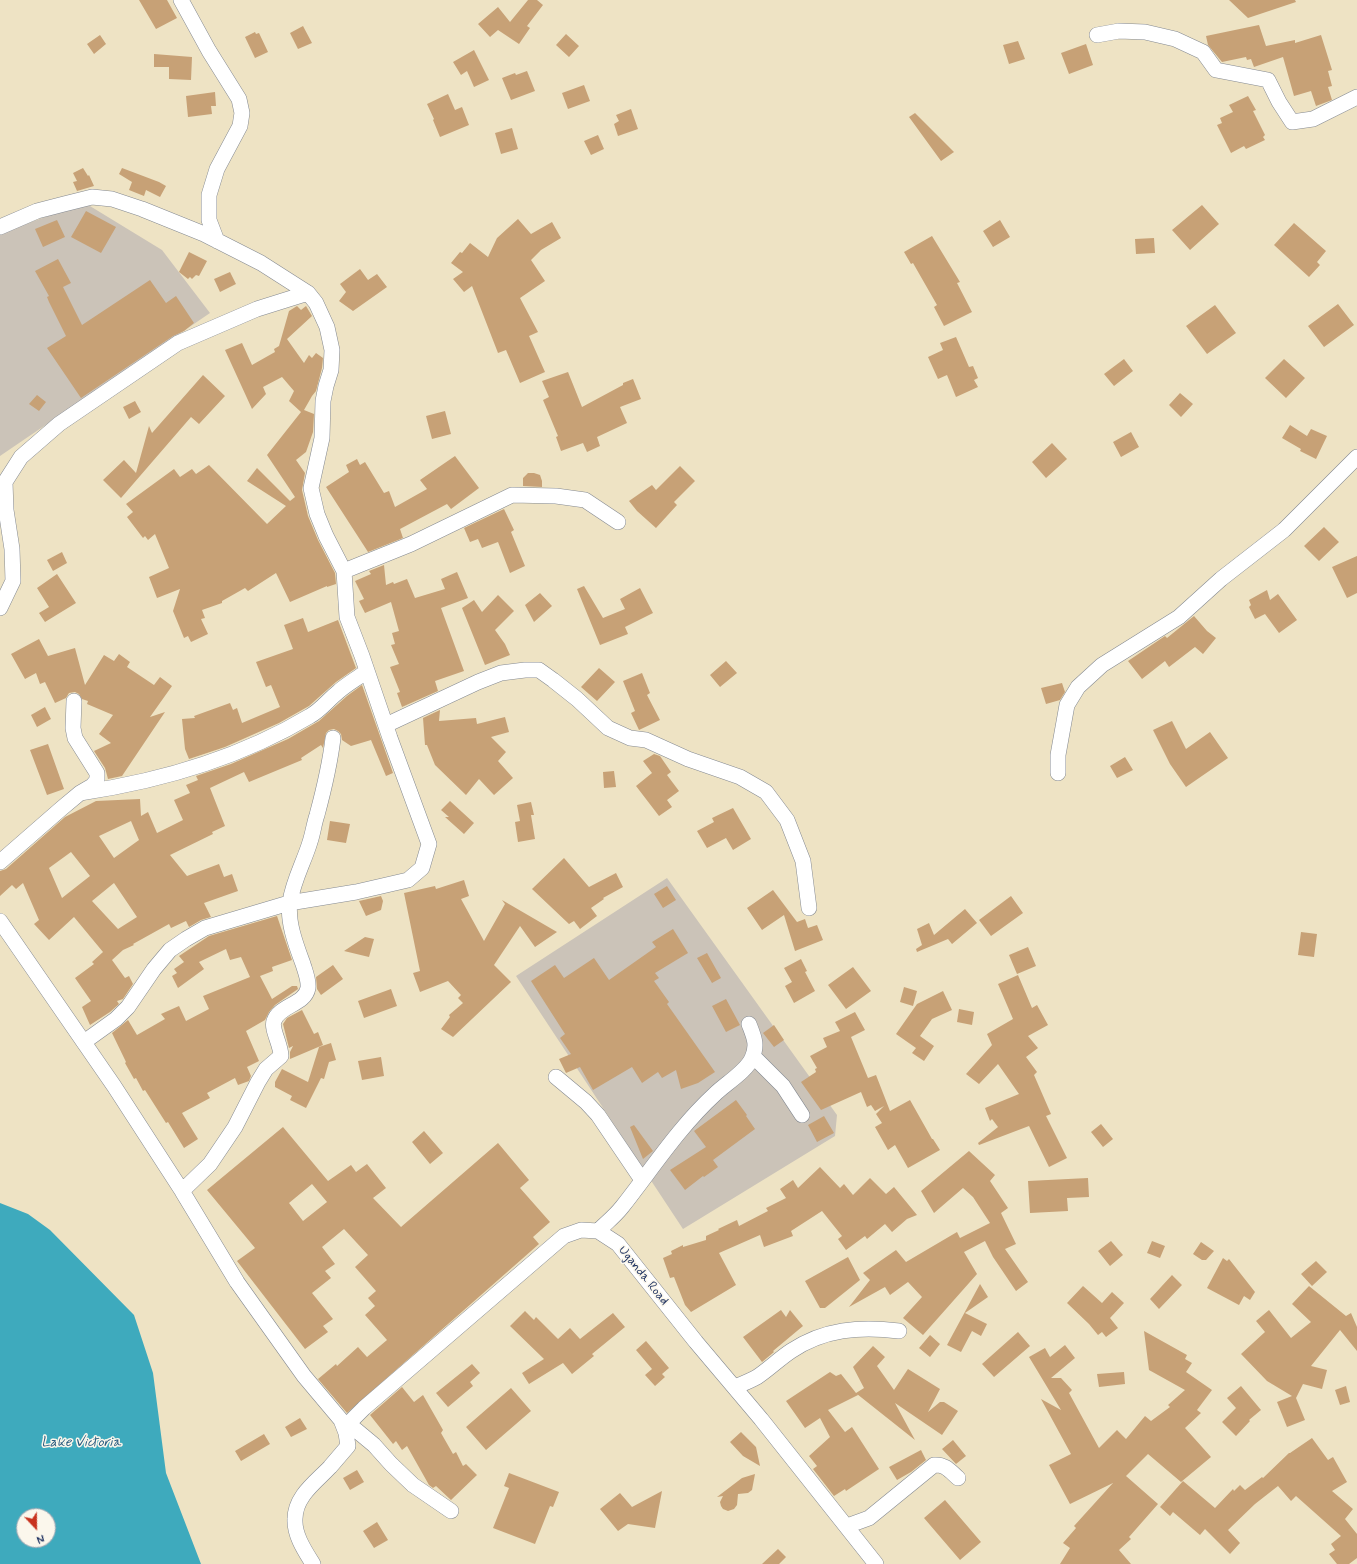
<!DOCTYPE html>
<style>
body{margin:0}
#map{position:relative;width:1357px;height:1564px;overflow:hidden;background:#eee3c4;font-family:Mynerve,sans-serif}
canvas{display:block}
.north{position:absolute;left:16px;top:1508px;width:40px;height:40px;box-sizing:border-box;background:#fbf7ec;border:1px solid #a1a7b3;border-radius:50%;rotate:158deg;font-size:11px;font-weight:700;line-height:16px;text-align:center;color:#1b2f5e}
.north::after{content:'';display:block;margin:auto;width:14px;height:18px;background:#c8321e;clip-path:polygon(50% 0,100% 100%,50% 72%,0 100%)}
</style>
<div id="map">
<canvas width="1357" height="1564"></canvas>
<div class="north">N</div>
</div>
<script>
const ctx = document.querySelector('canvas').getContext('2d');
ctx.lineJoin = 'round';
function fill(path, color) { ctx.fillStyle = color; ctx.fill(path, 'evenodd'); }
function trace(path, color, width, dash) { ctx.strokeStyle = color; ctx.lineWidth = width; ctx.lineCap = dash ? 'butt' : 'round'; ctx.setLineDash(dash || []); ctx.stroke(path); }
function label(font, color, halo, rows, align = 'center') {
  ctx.font = font + ' Mynerve,sans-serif'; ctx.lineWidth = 3; ctx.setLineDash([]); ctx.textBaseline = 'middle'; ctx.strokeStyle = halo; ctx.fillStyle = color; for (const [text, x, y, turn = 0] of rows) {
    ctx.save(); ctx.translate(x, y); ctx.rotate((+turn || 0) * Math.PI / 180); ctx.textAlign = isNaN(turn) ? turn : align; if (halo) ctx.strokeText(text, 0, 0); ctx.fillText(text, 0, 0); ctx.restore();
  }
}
const industrial = new Path2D(`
 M85,203L162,250L210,313L0,456V233Z
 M667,878L837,1115L835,1136L683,1229L516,976Z`);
const water = new Path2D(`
 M0,1203L28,1214L50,1230L134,1315L153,1373L166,1473L201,1564H0ZM24,1516H48V1540H24Z`);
const building = new Path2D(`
 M139,0H167L177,18L156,29Z
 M528,0H537L543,5L527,26L530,28L519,44L498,30L490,37L478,24L498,7L510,22Z
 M1229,0H1295L1296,2L1248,18Z
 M1259,25L1266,46L1295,40V43L1321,35L1332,70L1328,71L1332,86L1328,87L1332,100L1316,106L1311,91L1294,96L1283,57L1254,67L1251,59L1247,60L1246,57L1222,62L1208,45L1206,36Z
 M303,26L312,43L298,49L290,33Z
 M255,32L256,34L259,33L268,52L255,58L245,37Z
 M566,34L579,46L569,57L556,45Z
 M100,35L106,44L94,54L87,44Z
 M1018,41L1025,59L1009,64L1003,45Z
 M1086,44L1093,65L1069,74L1061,53Z
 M474,50L489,80L474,87L467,71L461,75L453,62Z
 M154,54L192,57L191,80L169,79V67H154Z
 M527,71L535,91L511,100L502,78L515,73L516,75Z
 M584,85L590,101L568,109L562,93Z
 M215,92L216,106H211L212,114L188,117L186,96Z
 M448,94L455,110L462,107L469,125L440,137L433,120L434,119L427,104Z
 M1248,96L1256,110L1253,111L1265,135L1263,137L1265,140L1246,149L1244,146L1231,153L1217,125L1222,123L1220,118L1233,112L1229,105Z
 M631,109L638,129L618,136L614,124L619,121L616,115Z
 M915,113L954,152L941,161L909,117Z
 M512,128L518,149L501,154L495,133Z
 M598,135L604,149L591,155L584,141Z
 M83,168L88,176L89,175L94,186L77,191L73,182L77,181L73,173Z
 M122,168L159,182L166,186L160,197L146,190L144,196L129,190L132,182L119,174Z
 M1202,205L1219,224L1190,250L1172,230Z
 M86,211L116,227L101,253L71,237Z
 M518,219L531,234L552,222L561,238L541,250L531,260L545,281L520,298L538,332L529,336L545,372L520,383L506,350L498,353L472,286L464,292L453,279L463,272L451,263L460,252L462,253L470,243L488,257L497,238Z
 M57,220L65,237L43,247L35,229Z
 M1000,220L1010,237L993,247L983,231Z
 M1294,223L1326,251L1317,262L1320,265L1309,277L1274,245Z
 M932,236L960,282L957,283L972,312L944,326L934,307L937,305L913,263L911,264L904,252Z
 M1154,238L1155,253L1136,254L1135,239Z
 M189,252L207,261L199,276L196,275L192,279L190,277L188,279L179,272Z
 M58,259L71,283L63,287L82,325L150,280L166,303L176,296L194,323L184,331L173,336L81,398L47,348L66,336L49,302L47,297L49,296L35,271Z
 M360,269L368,280L377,274L387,287L353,311L339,301L346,292L340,284Z
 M230,272L236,284L220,292L214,279Z
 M1338,304L1354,325L1324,347L1308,326Z
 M1215,305L1236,333L1207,354L1186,326Z
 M297,306L301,310L306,306L312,316L287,339L304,363L309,355L312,358L316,353L323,358L322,368L316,391L312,396L304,410L314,414L313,432L306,452L296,460L305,473L302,490L308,516L318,540L335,573L336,584L327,587V586L290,602L276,573L248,591L245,588L222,601V603L202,610L205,618L201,619L208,634L191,642L188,636L184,638L173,611L180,589L157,598L149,577L169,568L155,534L148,540L145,536L143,538L127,517L133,512L126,504L174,469L180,477L192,469L196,474L209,465L267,524L286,506L247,481L257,468L290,501L295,497L267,455L301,412L289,401L294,391L282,377L263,387L266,394L252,409L225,350L242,343L252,365L275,352L274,349L279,346L289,311Z
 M956,337L969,367L973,366L978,378L974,380L978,387L956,397L947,375L938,379L928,357L943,350L940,343Z
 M1124,359L1133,371L1114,386L1104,374Z
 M1284,359L1305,378L1286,398L1265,378Z
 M568,372L582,407L623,385V383L633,379L641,399L620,407L627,423L597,437L600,446L587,452L583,443L561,451L556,437L558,436L543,400L549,397L542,381Z
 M203,375L225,396L199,424L191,417L121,498L103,480L124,460L136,473L149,426L152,433Z
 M1180,393L1193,404L1181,417L1169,405Z
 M37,395L46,402L39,411L29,404Z
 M135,401L141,412L129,419L123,407Z
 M445,411L451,434L432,439L426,416Z
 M1290,425L1307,436L1311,429L1327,436L1316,459L1300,451L1301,449L1282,438Z
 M1131,432L1139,447L1121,457L1113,442Z
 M1052,443L1067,459L1046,478L1032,462Z
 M455,456L479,488L451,509L447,504L400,529L403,538L368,552L326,487L349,472L346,465L357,459L360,465L365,462L384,493L389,491L395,507L427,489L420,480Z
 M680,466L695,481L674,502L677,505L656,528L637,511L629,501L652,485L656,490Z
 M528,473H534L540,475L542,481V487L523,486V478Z
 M504,509L514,530L511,532L525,566L510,573L498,542L482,548L478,539L470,542L464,528Z
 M1324,527L1339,542L1319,561L1304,546Z
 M62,552L67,563L53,571L47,560Z
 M1357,556V593L1347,598L1332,567Z
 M384,565L386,585L393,582L394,584L407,579L415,598L445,589L441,579L457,572L468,598L441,608L464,671L435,681L438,691L402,707L397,693L400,692L390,667L399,664L391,645L395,644L392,633L399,631L391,602L365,613L359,601L364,599L355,581L371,574L369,571Z
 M57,574L76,603L45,622L39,613L49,607L37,588Z
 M584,586L603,618L625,609L620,599L640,588L653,613L625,627L628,634L600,645L577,589Z
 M1267,590L1270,600L1278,594L1297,620L1279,633L1265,614L1255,619L1249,607L1251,605L1249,600Z
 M540,593L552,606L534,622L525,605Z
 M498,595L514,611L495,630L505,644L510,655L485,665L462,608L474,600L482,612Z
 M1194,616L1207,631L1216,638L1203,654L1195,647L1169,667L1165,661L1142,679L1128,661L1165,636L1167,638Z
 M303,618L308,632L338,620L356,668L336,682L309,706L279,723L225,747L189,759L185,749L182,719L195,718L194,716L230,703L233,710L237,708L242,723L280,707L271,685L266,687L256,662L293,649L284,625Z
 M39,639L48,656L75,648L85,685L104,655L114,661L119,654L130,662L127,667L154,685L160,677L172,686L150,717L165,712L122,776L108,779L105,768L94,751L111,743L99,734L113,715L87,704L88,701L82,699L79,694L75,692L69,693L66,698L55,703L45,682L40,684L36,673L25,679L11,654Z
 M726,661L737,673L720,687L710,675Z
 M599,668L615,682L597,701L581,687Z
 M642,673L650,693L647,695L660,720L639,730L631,713L635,711L623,681Z
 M1062,683L1065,692L1060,700L1046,704L1041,688Z
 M362,685L393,773L386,776L371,740L351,746L342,740L341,734L338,731L334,729L329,730L326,733L323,748L321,745L301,758L302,760L249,782L244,772L210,788L225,826L212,832L213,834L170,855L187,876L219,864L224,877L232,874L238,891L204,903L211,917L201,920L189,927L186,921L171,928L169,924L133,944L134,945L123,950L112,960L125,978L129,976L133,984L123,999L117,1001L119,1004L110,1012L90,1025L82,1007L91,1001L75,978L94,964L92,962L103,952L74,917L49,940L34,924L39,920L23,883L16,889L12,885L0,896V871L6,869L65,817L96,801L140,799L141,816L148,812L157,833L183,820L174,800L190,793L186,785L198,780L196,776L231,764L288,739L319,721L347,696ZM131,821L139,840L114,858L99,836ZM71,852L90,876L62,898L49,868ZM114,883L137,917L118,929L92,901Z
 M45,707L51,719L37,727L31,715Z
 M440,710L439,721L476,718L477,724L505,717L509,732L491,737L506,752L498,761L513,778L494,795L479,779L466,795L435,765L427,745H425L423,718Z
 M1172,721L1186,749L1210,732L1228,758L1186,787L1170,764L1153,730Z
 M48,744L64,789L47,795L30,750Z
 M654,754L660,756L671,772L667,775L679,791L667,800L672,807L659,816L636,786L652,773L643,761Z
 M1125,757L1133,770L1117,778L1110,766Z
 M614,771L616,787L604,788L603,772Z
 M450,801L474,823L464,834L445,817H449L441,810Z
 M531,802L534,815H531L535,839L518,842L515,822L520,821L517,805Z
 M733,808L751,839L733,850L726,838L707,848L697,831L714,822L712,818Z
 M330,821L350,824L346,843L327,840Z
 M564,858L589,887L616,873L623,887L603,898L604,899L591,908L597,916L580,929L574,921L569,924L532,889Z
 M464,880L469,896L461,899L484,941L505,904L502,900L557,932L535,947L520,926L494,965L511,982L453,1037L441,1029L450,1017L449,1015L463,1003L458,998L461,995L448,981L420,992L413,973L420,971L404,893L435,886L436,889Z
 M667,886L676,900L663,908L654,894Z
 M773,890L797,922L805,919L808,928L817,925L823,940L795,951L784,915L762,930L747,908Z
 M381,896L383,901L381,910L366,916L359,901Z
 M1011,896L1023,913L991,936L979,920Z
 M965,909L977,923L952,944L948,939L917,952L916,949L922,945L917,929L929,923L934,935Z
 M277,916L292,960L272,967L273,971L260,976L272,999L292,986H297L298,989L275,1005L269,1012L265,1020L246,1031L259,1061L247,1067L251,1076L249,1081L238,1085L235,1078L207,1093L210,1098L182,1113L198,1139L184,1148L168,1122L166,1123L145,1090L143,1091L136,1078L134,1079L125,1063L126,1062L112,1033L128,1020L137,1035L165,1019L161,1014L179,1006L186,1021L209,1009L203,996L250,977L241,957L230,960L226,949L199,962L204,969L178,988L172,976L177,973L174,969L184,962L179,956L209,936Z
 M673,929L688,953L655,973L659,978L654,981L669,1002L667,1004L715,1072L698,1083L681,1089L676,1070L662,1078L658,1072L642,1083L632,1067L593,1090L580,1067L566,1073L559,1059L571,1054L560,1038L565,1034L531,981L555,965L564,978L594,958L609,980L656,947L652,942Z
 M1301,932L1317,934L1314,957L1298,955Z
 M365,937L374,939L369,957L344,951Z
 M1028,947L1036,966L1017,974L1009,955Z
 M707,953L721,978L712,983L697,958Z
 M801,959L807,971L805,972L815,991L794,1003L785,986L792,982L784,968Z
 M333,965L343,979L321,995L317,989L316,977Z
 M853,967L871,991L846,1009L828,985Z
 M1018,975L1032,1008L1037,1005L1048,1025L1028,1036L1038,1048L1026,1057L1037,1072L1034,1075L1051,1114L1046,1116L1067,1158L1049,1167L1029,1126L979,1145L978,1143L998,1127L992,1119L990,1121L985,1108L1019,1094L998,1064L979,1084L966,1074L992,1045L987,1034L1013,1019L998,984Z
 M904,987L917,991L913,1006L900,1002Z
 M391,989L397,1006L364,1018L358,1001Z
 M943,991L952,1010L932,1019L920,1036L934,1046L924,1061L912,1053L916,1048L896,1034L917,1004Z
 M726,999L740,1025L726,1032L712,1006Z
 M959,1009L974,1012L972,1025L957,1022Z
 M302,1010L314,1034L318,1032L323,1045L290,1059V1052L293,1046L289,1048L283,1024L287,1018Z
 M855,1012L865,1030L851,1037L868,1078L876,1075L890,1111L910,1100L932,1139H933L940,1150L908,1168L895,1145L888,1150L875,1127L882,1123L876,1114L884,1106L875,1111L871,1105L867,1107L861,1092L821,1110L801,1082L816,1072L815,1069L817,1068L810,1056L827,1047L823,1038L840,1031L835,1022Z
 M774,1025L784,1040L774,1047L763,1033Z
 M331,1043L336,1060L329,1062L324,1079L321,1078L306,1108L290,1100L292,1096L275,1087V1082L282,1069L308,1082L319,1047Z
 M381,1057L384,1076L362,1080L358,1061Z
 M736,1100L747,1115L746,1116L755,1129L713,1160L718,1167L704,1177L703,1176L685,1190L670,1170L706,1147L694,1131Z
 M824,1116L834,1133L817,1142L808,1125Z
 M1101,1124L1113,1139L1103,1147L1091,1132Z
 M634,1125L653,1151L643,1159L630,1127Z
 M283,1127L328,1181L351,1165L356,1172L367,1164L386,1188L373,1198L401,1227L498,1143L529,1180L520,1188L550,1222L533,1237L539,1244L347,1413L318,1379L336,1364L337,1366L358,1347L367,1357L387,1340L365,1315L375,1306L368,1298L376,1291L355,1267L368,1255L344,1229L322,1247L335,1264L325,1271L331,1278L312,1293L333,1319L323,1326L328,1332L305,1349L237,1261L255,1248L207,1190ZM312,1184L327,1202L303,1221L289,1203Z
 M424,1131L443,1153L430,1164L412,1142Z
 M969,1151L995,1175L990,1181L1008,1208L1001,1213L1016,1244L1005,1249L1028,1282L1016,1291L993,1257L985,1241L964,1252L977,1274L923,1335L903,1318L922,1297L908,1282L890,1295L885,1287L849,1307L870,1280L863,1273L896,1250L906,1262L957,1232L960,1238L990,1223L973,1197L963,1188L934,1213L921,1191Z
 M820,1167L840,1188L844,1184L853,1195L870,1178L886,1194L894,1187L917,1215L907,1219L892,1232L885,1224L867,1239L865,1236L846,1250L838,1239L842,1236L822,1211L791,1231L793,1236L764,1247L760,1235L719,1253L736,1285L691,1312L685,1305L674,1277L670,1278L663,1258L672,1254L671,1251L683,1245V1247L706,1240V1236L719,1230L718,1229L737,1220L739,1226L768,1211L766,1208L786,1198L780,1189L793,1180L798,1188Z
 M1088,1178L1089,1197L1067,1198L1068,1211L1030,1213L1028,1181Z
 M1111,1241L1123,1255L1110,1266L1098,1251Z
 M1152,1241L1165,1246L1160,1258L1147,1253Z
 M1201,1242L1214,1251L1206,1260H1202L1193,1254Z
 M848,1257L860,1280L825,1308H820L805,1281Z
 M1223,1258L1227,1261L1229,1259L1255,1292L1250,1300L1244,1296L1239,1305L1207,1288Z
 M1316,1261L1327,1272L1312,1286L1301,1274Z
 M1172,1275L1182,1285L1159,1309L1150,1299Z
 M980,1284L988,1297L965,1313L987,1324L981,1336L972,1331L961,1352L947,1345Z
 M1083,1286L1102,1303L1112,1292L1124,1303L1110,1318L1118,1328L1106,1337L1102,1332L1098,1335L1089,1324L1067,1303Z
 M1309,1286L1346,1316L1351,1313L1357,1327V1351L1340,1330L1311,1366L1327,1370L1322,1389L1303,1384L1296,1398L1305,1420L1287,1427L1277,1402L1292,1396L1267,1381L1241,1354L1265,1332L1256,1321L1269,1310L1291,1338L1311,1322L1292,1304Z
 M781,1310L786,1317L790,1310L803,1326L773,1351L774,1352L762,1362L743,1337Z
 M525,1311L534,1320L536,1317L558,1339L570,1328L580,1339L613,1313L625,1327L592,1354L594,1356L572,1374L563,1363L529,1384L522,1373L544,1359L510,1326Z
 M1144,1331L1187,1355L1185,1359L1192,1363L1186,1372L1212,1390L1197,1410L1201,1413L1185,1428L1211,1457L1181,1482L1148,1454L1126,1476L1158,1504L1129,1537L1131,1539L1119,1550L1131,1564H1060L1070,1548L1063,1543L1076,1528L1074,1526L1113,1483L1070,1504L1049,1465L1071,1454L1041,1399L1061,1410L1029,1357L1045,1348L1050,1357L1065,1345L1075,1358L1051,1378H1061L1072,1390L1069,1393L1099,1448L1117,1430L1126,1439L1145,1416L1151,1421L1170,1407L1168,1405L1185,1390L1149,1370Z
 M1018,1332L1030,1346L994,1377L982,1364Z
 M930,1335L940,1344L930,1357L919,1348Z
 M646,1341L669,1368L662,1374L665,1377L655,1386L645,1375L652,1369L636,1350Z
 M873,1346L885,1357L877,1366L894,1390L908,1369L940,1389L928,1412L940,1402H944L958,1411L942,1435L895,1403L915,1440L857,1394L858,1395L828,1410L845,1432L852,1427L879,1469L846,1491L845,1489L834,1496L813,1469L817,1466L809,1456L830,1437L820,1418L805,1428L786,1401L830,1372L836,1376L841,1374L856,1393L864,1388L853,1367Z
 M472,1364L480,1373L470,1382L473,1386L448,1407L436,1393Z
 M1124,1372L1125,1384L1099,1387L1097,1374Z
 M1241,1386L1261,1410L1249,1420L1250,1421L1236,1436L1222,1422L1236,1408L1227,1398Z
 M1346,1386L1350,1402L1340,1405L1335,1390Z
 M402,1387L414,1402L423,1395L443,1430L441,1433L453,1454L456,1452L463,1466L466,1464L477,1475L451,1500L436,1486L433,1488L429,1485L407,1446L402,1450L396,1441L393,1444L370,1415Z
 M511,1388L531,1411L486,1450L466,1427Z
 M300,1418L307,1429L291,1437L285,1427Z
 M741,1432L756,1447L760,1466L743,1456L730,1442Z
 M264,1434L270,1444L241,1461L235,1451Z
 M1312,1438L1328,1460L1333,1457L1347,1482L1332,1491L1353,1509L1345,1519L1357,1534V1558L1349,1564H1337L1329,1554L1335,1550L1331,1544L1341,1536L1296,1496L1291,1501L1278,1486L1255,1504L1228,1530L1240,1543L1230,1554L1205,1529L1200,1535L1173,1512L1170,1516L1160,1507L1183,1481L1215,1508L1233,1489L1234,1491L1240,1485L1245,1490L1262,1477L1263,1478L1289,1453H1290Z
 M953,1440L966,1456L956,1464L942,1449Z
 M921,1450L926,1460L911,1472L897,1480L889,1467Z
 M357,1470L364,1482L350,1490L343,1478Z
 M509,1473L559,1492L553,1507L550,1506L535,1544L493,1528L509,1488L504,1486Z
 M755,1474L752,1490L748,1493L738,1494L737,1505L734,1509L728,1511L723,1509L721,1506L720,1502L723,1496L717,1497L742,1478Z
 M662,1491L655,1528L628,1524L618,1531L600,1509L620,1493L632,1507Z
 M945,1500L981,1542L960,1560L924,1518Z
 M377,1522L388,1540L374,1548L363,1531Z
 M778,1549L786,1557L779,1564H762Z`);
const minor = new Path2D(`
 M181,0L209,51L239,99L242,113L240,126L217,169L209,195V220L217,241
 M1097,35L1119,31L1145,32L1175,39L1203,52L1216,70L1268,80L1279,102L1292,122L1313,119L1357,97
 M0,227L37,211L64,204L92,197L112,199L142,209L204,234L261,263L308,293L316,303L327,327L332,350L331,370L326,386L323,401L322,438L311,488L317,514L326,536L344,571L347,617L362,656L390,738L429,844L422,868L408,880L356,892L289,903L205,928L186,939L170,950L154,969L128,1007L116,1019L84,1042
 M344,571L411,544L512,495L556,496L585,500L618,522
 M0,608L13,581L12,549L6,510L5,482L21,457L59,424L178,343L257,309L308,293
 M386,725L478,682L501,673L525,670H539L553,680L577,699L608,728L630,738L646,740L688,759L740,777L766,792L787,820L803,861L809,908
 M1058,773V755L1067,705L1078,687L1102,665L1179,617L1221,579L1284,530L1357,457
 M80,793C161,781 240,758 310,716C321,710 328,700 338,692C347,684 358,678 367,671
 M0,862L62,808L80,793L92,786L97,780V773L75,738L73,728L74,701
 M0,921L114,1086L182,1191L237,1282L304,1376L341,1420L346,1433L348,1446C342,1453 336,1460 330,1467C316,1482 295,1496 295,1519C294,1535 305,1551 313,1564
 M753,1056L783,1086L802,1115
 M556,1077L586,1102L598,1115L642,1180
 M182,1191L210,1164L235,1127L258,1082L266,1069L281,1056C281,1045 271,1029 274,1021C279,1005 305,1005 308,988C309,980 305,971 303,964C296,945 287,922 290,902C293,881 304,862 310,842C313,833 314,824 317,815C324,789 330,764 333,738
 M598,1231C606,1223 615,1216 622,1207C652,1169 679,1127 715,1094C725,1084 747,1071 752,1058C758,1045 754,1037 749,1024
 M735,1387C742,1384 750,1381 757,1377C769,1369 779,1359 791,1351C824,1329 860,1326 899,1331
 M350,1425L374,1445L391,1464L413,1485L451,1511
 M346,1433L352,1420L364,1408L564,1236L581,1230L598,1231L618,1244L696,1342L761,1419L876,1564
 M847,1526L869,1518L934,1465C945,1464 950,1471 958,1478`);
const streetNames = [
 ["Uganda Road",643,1276,51]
];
const waterNames = [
 ["Lake Victoria",81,1443]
];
fill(industrial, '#cbc3b8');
fill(water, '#3eaabd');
fill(building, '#c7a176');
trace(minor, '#848991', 16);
trace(minor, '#fff', 15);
label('13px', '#1b2f5e', '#fbf7ec', streetNames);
label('italic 14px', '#275a7f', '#fbf7ec', waterNames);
</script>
